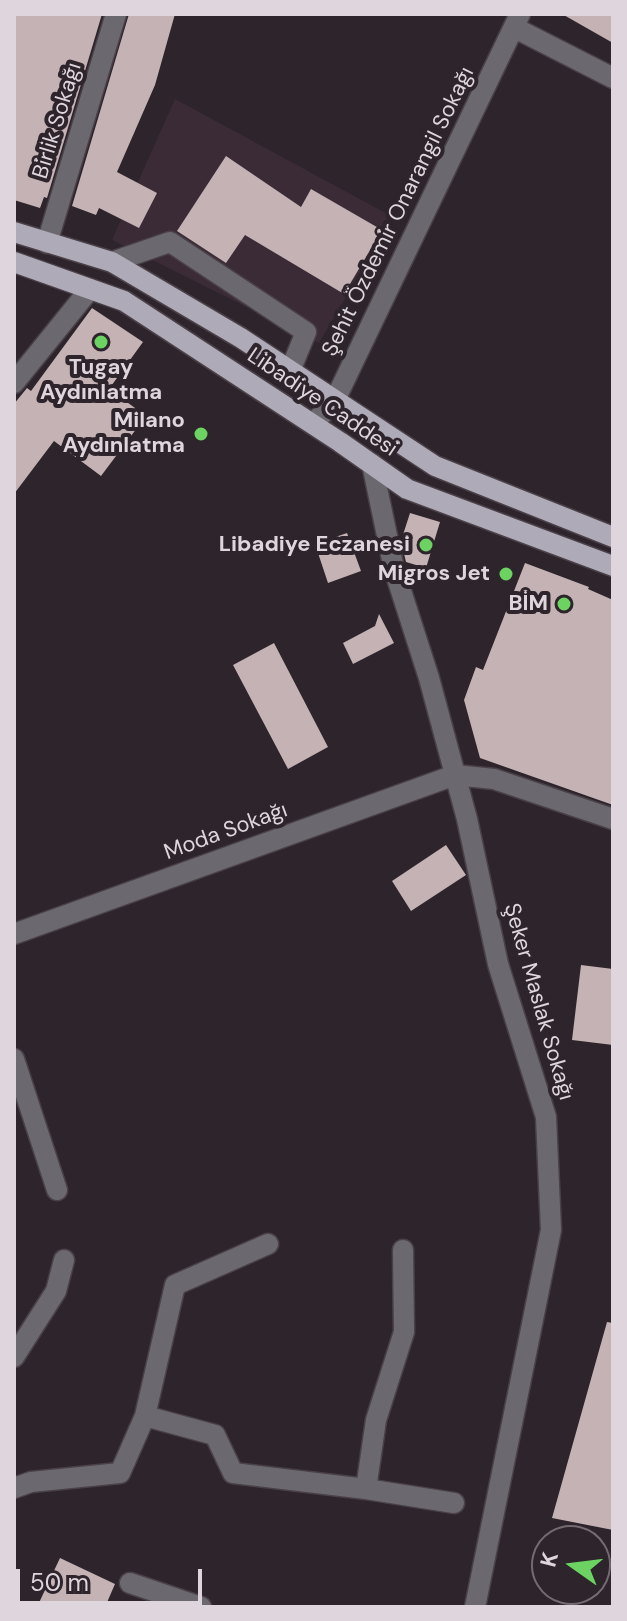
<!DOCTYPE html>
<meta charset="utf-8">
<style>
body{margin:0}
#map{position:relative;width:627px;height:1621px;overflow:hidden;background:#2e242c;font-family:"DM Sans",sans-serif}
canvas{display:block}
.frame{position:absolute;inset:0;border:16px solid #ded6dc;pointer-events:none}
.north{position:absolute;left:531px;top:1525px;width:80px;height:80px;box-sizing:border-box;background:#2e242c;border:2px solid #746b72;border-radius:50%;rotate:284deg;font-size:22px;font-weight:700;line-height:32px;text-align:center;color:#ded6dc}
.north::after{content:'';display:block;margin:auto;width:28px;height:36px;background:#6cd362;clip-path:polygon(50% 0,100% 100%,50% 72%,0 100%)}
.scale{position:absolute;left:16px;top:1569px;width:186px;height:36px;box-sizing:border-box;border:4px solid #ded6dc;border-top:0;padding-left:10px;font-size:24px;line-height:28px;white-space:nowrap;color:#ded6dc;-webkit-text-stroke:6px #2e242c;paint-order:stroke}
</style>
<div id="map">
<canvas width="627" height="1621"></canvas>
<div class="frame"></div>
<div class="north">K</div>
<div class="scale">50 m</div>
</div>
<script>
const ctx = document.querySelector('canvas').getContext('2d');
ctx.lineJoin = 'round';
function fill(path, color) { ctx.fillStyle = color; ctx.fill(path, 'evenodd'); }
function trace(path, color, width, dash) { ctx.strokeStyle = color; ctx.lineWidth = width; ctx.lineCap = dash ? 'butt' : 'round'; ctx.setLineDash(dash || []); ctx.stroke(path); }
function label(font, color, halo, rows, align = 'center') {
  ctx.font = font + ' "DM Sans",sans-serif'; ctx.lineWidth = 8; ctx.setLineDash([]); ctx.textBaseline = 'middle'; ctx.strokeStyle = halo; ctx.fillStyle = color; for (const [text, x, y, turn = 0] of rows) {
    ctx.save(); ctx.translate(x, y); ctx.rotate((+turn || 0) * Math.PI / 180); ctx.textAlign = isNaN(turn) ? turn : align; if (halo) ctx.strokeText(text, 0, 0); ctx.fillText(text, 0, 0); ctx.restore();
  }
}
const built = new Path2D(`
 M175,99L393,217L319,343L112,240Z`);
const building = new Path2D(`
 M14,14H102L47,198L44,197L40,208L14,200Z
 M129,14H175L155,85L117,172L157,193L139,228L99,208L96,215L72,206Z
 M562,14H613V43Z
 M226,156L301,207L311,189L382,230L344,294L245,235L226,263L177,231Z
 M92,308L143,342L109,389L146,416L101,476L54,441L14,494V404L27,388L31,391Z
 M410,513L440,522L426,568L406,562L401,541Z
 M347,533L361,571L328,583L315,544Z
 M525,563L589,587L588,589L613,600V805L480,758L464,700L476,667L483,670Z
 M379,614L394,643L353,664L343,643L375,626Z
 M274,643L328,747L288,769L233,665Z
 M446,845L466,875L411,911L392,881Z
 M581,965L613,969V1045L572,1040Z
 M607,1322L613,1323V1530L552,1518Z
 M60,1558L115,1584L105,1607H37Z`);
const minor = new Path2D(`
 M515,28L613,78
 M47,243L116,14
 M112,262L170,242L306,332L290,371
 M14,383L90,289
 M313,424L335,400L520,14
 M372,464L394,569L429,678L467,819L498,964L546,1117L551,1230L475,1607
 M14,934L455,775L494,779L613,819
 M14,1059L57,1190
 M14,1357L56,1291L64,1260
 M145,1416L175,1285L268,1244
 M14,1488L31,1482L120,1473L145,1416L215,1435L233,1473L366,1489L376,1420L404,1332L403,1250
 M366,1489L454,1503
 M130,1583L201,1607`);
const major = new Path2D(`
 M14,232L112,262L241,338L435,466L613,537
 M14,262L124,301L340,442L407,489L613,566`);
const markers = [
 [101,342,8,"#6cd362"],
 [201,434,8,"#6cd362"],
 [426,545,8,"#6cd362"],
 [506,574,8,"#6cd362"],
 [564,604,8,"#6cd362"]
];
const streetNames = [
 ["Birlik Sokağı",58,121,-73],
 ["Şehit Özdemir Onarangil Sokağı",399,212,-64],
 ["Libadiye Caddesi",322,403,34],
 ["Moda Sokağı",226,832,-20],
 ["Şeker Maslak Sokağı",538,1002,74]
];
const poiNames = [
 ["Tugay",101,368,"center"],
 ["Aydınlatma",101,393,"center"],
 ["Milano",185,421],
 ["Aydınlatma",185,446],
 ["Libadiye Eczanesi",410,545],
 ["Migros Jet",490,574],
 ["BİM",548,604]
];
fill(built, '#3b2b37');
fill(building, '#c4b2b4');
trace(minor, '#4a4048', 23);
trace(major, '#4a4048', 23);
trace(minor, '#6b696f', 20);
trace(major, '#afaab7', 20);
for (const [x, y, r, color] of markers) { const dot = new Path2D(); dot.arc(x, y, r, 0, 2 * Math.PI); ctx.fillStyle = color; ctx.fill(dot); trace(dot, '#2e242c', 3); }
label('22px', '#ded6dc', '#2e242c', streetNames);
label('bold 22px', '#ded6dc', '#2e242c', poiNames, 'right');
</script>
